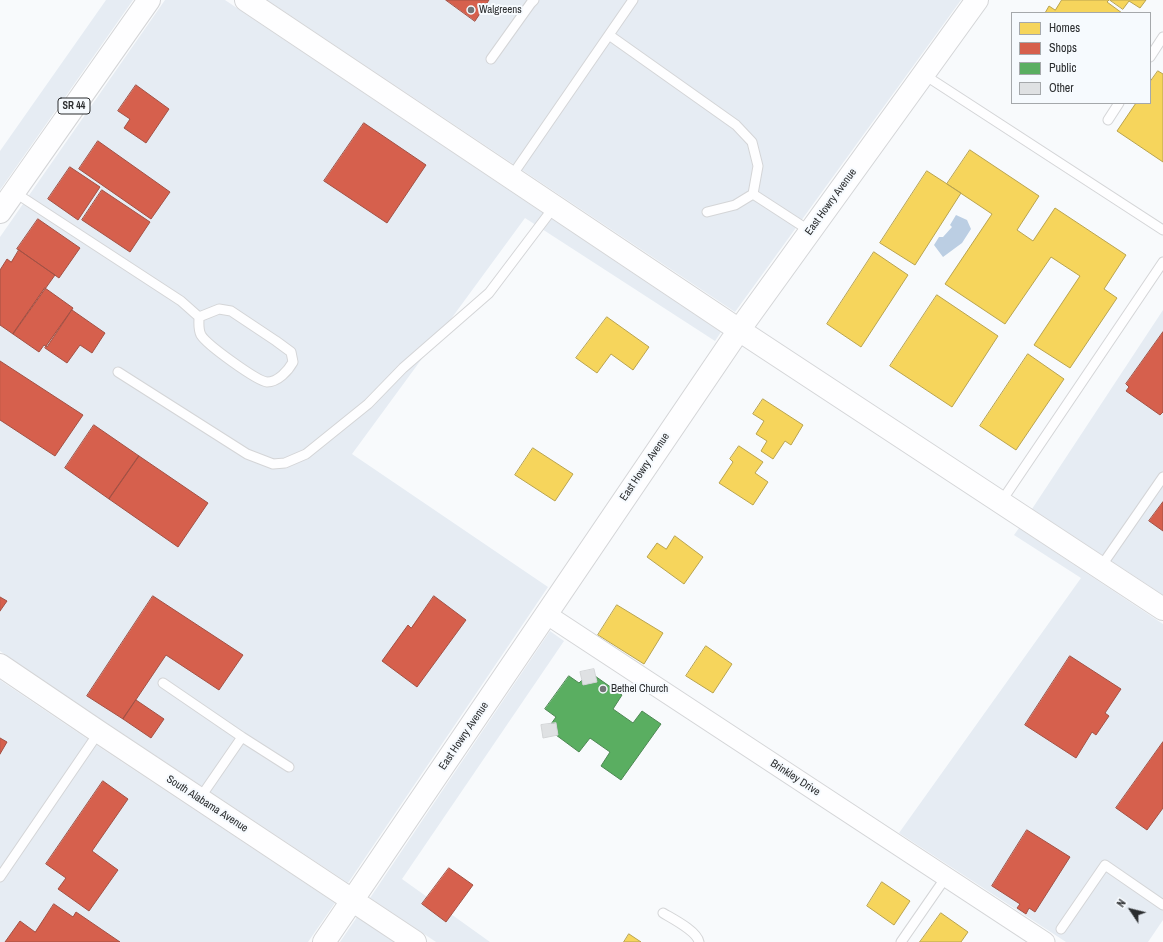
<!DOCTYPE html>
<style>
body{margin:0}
#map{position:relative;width:1163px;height:942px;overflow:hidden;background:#f8fafc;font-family:"Archivo Narrow",sans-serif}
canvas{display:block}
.legend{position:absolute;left:1011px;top:12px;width:140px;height:92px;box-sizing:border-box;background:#f6fafe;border:1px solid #a5a8ab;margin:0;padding:5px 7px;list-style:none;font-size:12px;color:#2b2d2f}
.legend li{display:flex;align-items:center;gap:8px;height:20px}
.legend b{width:20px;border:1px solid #a5a8ab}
.north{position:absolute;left:1111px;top:890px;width:40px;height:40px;-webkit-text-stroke:3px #f6fafe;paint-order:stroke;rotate:305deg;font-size:11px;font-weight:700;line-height:16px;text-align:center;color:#2b2d2f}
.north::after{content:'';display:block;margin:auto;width:14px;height:18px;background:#2b2d2f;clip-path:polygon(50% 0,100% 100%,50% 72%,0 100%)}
</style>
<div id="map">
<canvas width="1163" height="942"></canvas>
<ul class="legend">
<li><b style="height:11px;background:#f6d55c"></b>Homes</li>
<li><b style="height:11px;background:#d6604d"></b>Shops</li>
<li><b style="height:11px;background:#5aae61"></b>Public</li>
<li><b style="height:11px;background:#dfe1e3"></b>Other</li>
</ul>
<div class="north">N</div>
</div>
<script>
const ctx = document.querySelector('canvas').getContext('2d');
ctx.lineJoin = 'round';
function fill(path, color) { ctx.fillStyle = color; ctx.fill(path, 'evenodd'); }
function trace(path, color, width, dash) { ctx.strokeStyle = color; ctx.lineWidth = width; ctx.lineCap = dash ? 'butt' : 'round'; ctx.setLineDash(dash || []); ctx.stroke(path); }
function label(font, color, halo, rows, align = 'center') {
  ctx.font = font + ' "Archivo Narrow",sans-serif'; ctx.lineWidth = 4; ctx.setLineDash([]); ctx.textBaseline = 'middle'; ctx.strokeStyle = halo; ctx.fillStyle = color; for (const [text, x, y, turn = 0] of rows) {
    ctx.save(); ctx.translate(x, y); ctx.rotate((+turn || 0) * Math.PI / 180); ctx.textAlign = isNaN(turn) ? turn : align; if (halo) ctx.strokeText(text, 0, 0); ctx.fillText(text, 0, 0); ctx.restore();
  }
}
const built = new Path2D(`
 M106,0H133L0,190V151Z
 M165,0H225L721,332L715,341L525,218L352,454L548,587L348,883L105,722L0,651V237Z
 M267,0H961L735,312Z
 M1163,310V595L1032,509Z
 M1019,528L1163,624V920L1148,942H1066L899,833L1081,578L1014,535Z
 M550,631L564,641L402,879L490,942H436L370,898Z
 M0,680L92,742L335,903L308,942H0Z
 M357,917L394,942H340Z`);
const water = new Path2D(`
 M956,215L967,220L971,229L962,243L943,257L934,245L939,237H943L952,227L950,225Z`);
const homes = new Path2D(`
 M1062,0H1109L1107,2L1122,13H1045L1049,6L1055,10Z
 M1110,0H1146L1140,8L1129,1L1123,9Z
 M1158,71L1163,74V162L1117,131L1136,103H1150V82Z
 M970,150L1039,196L1017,230L1033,241L1055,208L1126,255L1104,289L1117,298L1070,368L1034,345L1080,276L1051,257L1005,324L945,284L992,214L947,184Z
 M927,171L961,193L915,265L880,243Z
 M874,252L908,275L861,347L827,324Z
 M937,295L998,336L952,407L890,366Z
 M607,317L649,347L633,370L611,354L597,373L576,358Z
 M1028,354L1064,379L1016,450L980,426Z
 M763,399L803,425L791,445L785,441L773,459L761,451L767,441L756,434L764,421L753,414Z
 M739,446L763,462L755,473L768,482L753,505L719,483L733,462L730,459Z
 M533,448L573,474L555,501L515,475Z
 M675,536L703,557L684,584L647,557L657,543L666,549Z
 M617,605L663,633L644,664L598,635Z
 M706,646L732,664L713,693L686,676Z
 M882,882L910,901L894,925L867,906Z
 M941,913L968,932L961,942H920Z
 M629,934L641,942H624Z`);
const shops = new Path2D(`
 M446,0H489L475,21Z
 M136,85L169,109L146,143L124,128L130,119L118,111Z
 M364,123L426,165L387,223L324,181Z
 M98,141L170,192L151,219L79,169Z
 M70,167L100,187L78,220L48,199Z
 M102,190L150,222L130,252L82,220Z
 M38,219L80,248L59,278L19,250L17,249Z
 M19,250L55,275L13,334L0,325V270L7,259L11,262Z
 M45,288L73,308L47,347L44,345L39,352L13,334Z
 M72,310L105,333L92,353L80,345L67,363L45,348Z
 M1163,332V412L1160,415L1126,391L1129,387L1126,384Z
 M0,361L83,415L55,456L0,420Z
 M94,425L139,456L109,499L65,468Z
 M139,456L208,503L178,547L109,499Z
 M1163,502V531L1149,521Z
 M153,596L243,655L219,690L166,655L123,719L87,696Z
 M434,596L466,620L417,687L382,661L408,625L411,628Z
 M0,597L7,601L0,611Z
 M1070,656L1121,689L1105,713L1109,716L1096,735L1092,732L1076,758L1025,725Z
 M136,700L164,719L151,738L123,719Z
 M0,738L7,742L0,754Z
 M1163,742V808L1147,830L1116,808Z
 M103,781L128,799L92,851L118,870L89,911L58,889L66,878L46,864Z
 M1027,830L1070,857L1035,912L1029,908L1026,914L1017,908L1020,904L992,886Z
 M449,868L473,885L446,922L422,904Z
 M54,904L73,917L76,912L120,942H5L20,921L35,932Z`);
const public = new Path2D(`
 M569,676L579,683L582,680L583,685L597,682L595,676L622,695L613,709L633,723L642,711L661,724L621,780L601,766L610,752L590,738L579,752L556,735H558L556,723L551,724L556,717L545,709Z`);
const building = new Path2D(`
 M594,669L597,682L583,685L580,672Z
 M556,723L558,735L543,738L541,725Z`);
const lane = new Path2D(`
 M609,35L736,125L752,142L758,166L753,194L735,205L707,212
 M1150,57L1163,37
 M491,59L531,3L534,0
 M923,74L1163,230
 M1108,120L1119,103
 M511,177L633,0
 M14,192L181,301L199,317
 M753,194L810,231
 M219,309L231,311L276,341L291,352L293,362C288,371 278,382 267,382C257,381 207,345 201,335C198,329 199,324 199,317Z
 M118,372L247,454L273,464L285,463L306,454L368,404L403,368L489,293L554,207
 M1001,502L1163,262
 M1100,568L1163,477
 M163,683L242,737L200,798
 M242,737L289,767
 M0,877L99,732
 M663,913C673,919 697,931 699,942
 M1061,929L1105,865L1163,905
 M901,942L946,877`);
const street = new Path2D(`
 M546,614L1045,942`);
const secondary = new Path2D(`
 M246,0L739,330L1163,609
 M0,665L99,732L415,942
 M324,942L739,330L977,0`);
const primary = new Path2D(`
 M0,212L149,0`);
const markers = [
 [471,10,4,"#737577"],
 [603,689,4,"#737577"]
];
const shields = [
 [74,106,32]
];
const shieldNames = [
 ["SR 44",74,106]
];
const poiNames = [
 ["Walgreens",479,10],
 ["Bethel Church",611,689]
];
const streetNames = [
 ["East Howry Avenue",831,202,-54],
 ["East Howry Avenue",645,467,-56],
 ["East Howry Avenue",464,736,-56],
 ["Brinkley Drive",795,778,33],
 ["South Alabama Avenue",207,804,33]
];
fill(built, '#e6ecf3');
fill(water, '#bbcee3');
fill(homes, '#f6d55c');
trace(homes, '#b9a34e', 1);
fill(shops, '#d6604d');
trace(shops, '#a35144', 1);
fill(public, '#5aae61');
trace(public, '#4c8752', 1);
fill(building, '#dfe1e3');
trace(building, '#d3d5d7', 1);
trace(lane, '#d4d5d7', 11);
trace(street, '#d4d5d7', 21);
trace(secondary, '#d4d5d7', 24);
trace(primary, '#d4d5d7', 24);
trace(lane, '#fefeff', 9);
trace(street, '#fefeff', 19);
trace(secondary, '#fefeff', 22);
trace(primary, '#fefeff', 22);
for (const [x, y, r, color] of markers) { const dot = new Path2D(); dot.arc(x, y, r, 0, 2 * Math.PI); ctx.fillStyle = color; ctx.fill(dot); trace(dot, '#f6fafe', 1.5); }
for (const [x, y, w] of shields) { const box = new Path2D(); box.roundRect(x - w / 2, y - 8, w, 16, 3); ctx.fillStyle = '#f6fafe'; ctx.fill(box); trace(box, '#2b2d2f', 1); }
label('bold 10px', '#2b2d2f', null, shieldNames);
label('11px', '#2b2d2f', '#f6fafe', poiNames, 'left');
label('11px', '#2b2d2f', '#f6fafe', streetNames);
</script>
